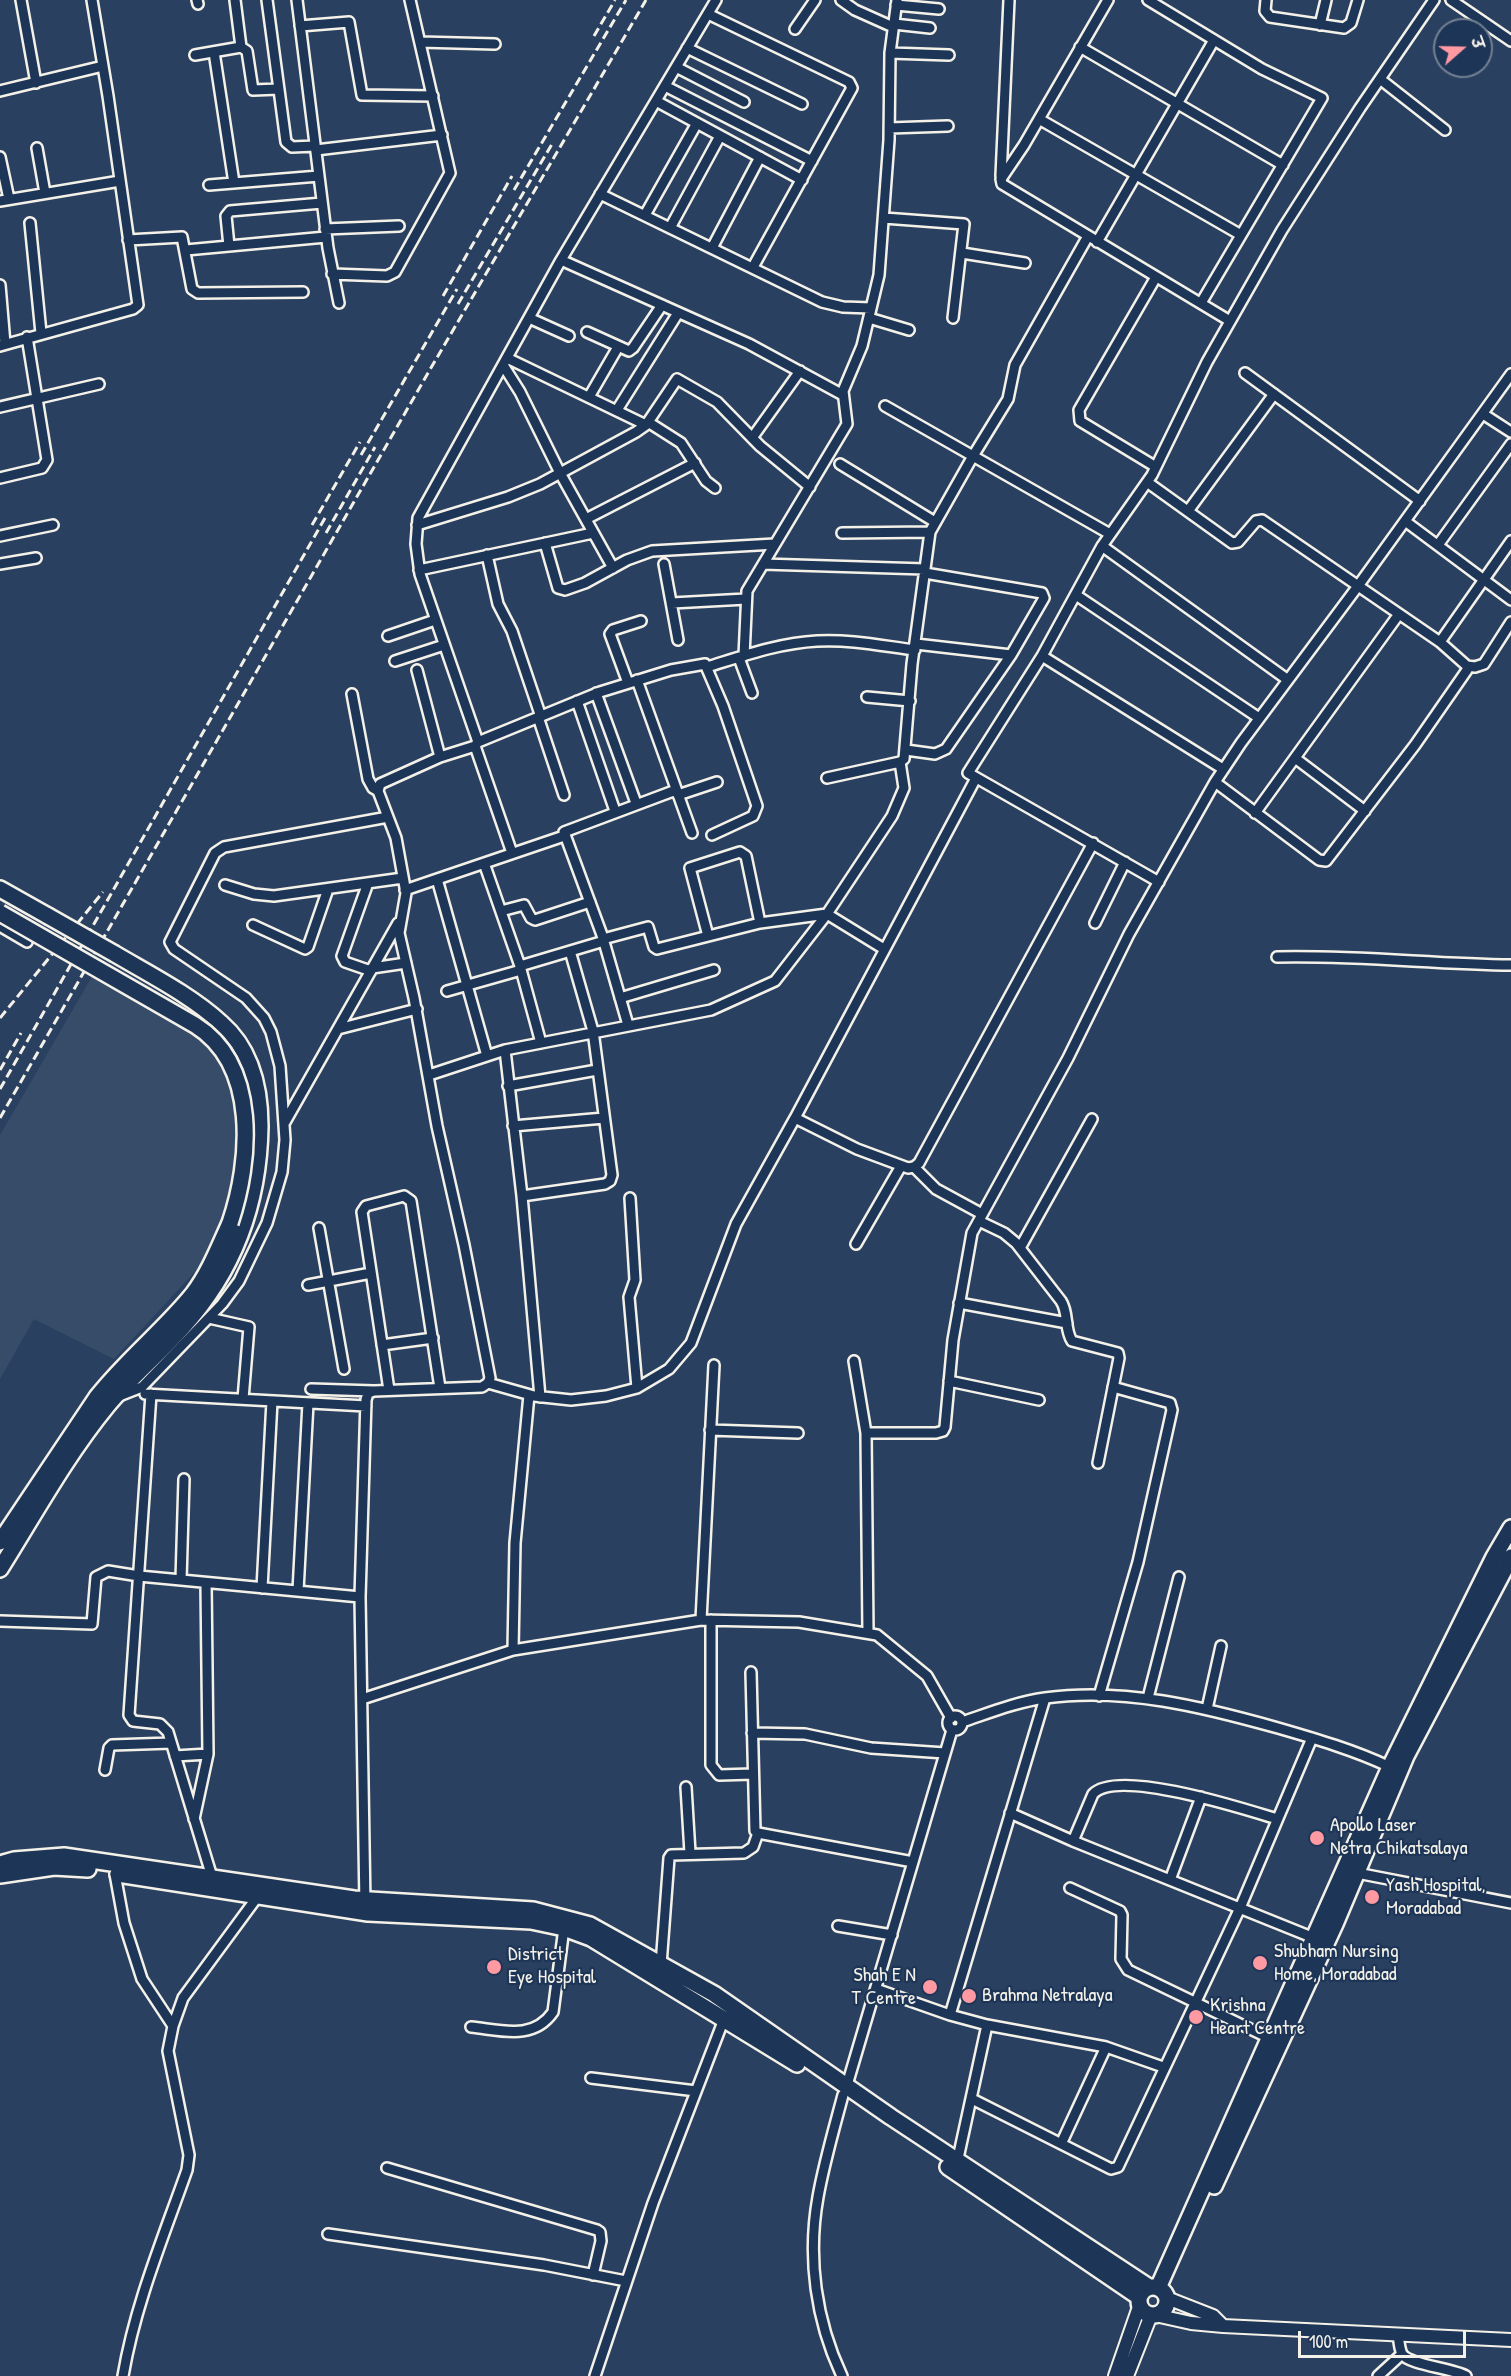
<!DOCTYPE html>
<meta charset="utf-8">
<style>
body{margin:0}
#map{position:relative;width:1511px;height:2376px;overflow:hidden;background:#2a4060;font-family:"Patrick Hand","Playpen Sans Deva",sans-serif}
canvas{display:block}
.north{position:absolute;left:1433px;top:18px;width:60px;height:60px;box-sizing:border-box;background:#1d3557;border:2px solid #738091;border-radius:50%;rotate:70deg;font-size:16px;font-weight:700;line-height:24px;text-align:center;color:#f4f1e8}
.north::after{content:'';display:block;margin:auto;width:21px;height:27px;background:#ff9aa2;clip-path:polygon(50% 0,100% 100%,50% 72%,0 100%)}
.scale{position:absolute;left:1298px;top:2331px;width:168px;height:27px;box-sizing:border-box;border:3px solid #f4f1e8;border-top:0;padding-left:8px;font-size:18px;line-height:21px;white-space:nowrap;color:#f4f1e8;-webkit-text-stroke:4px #1d3557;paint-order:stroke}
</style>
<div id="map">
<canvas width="1511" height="2376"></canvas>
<div class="north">उ</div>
<div class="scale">100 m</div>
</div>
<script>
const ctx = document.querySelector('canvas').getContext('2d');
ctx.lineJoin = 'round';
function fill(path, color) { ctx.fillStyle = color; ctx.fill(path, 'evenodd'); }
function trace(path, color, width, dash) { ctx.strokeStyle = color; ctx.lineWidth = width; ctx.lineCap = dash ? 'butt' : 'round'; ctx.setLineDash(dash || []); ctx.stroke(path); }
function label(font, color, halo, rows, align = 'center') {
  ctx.font = font + ' "Patrick Hand",sans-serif'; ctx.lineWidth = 4.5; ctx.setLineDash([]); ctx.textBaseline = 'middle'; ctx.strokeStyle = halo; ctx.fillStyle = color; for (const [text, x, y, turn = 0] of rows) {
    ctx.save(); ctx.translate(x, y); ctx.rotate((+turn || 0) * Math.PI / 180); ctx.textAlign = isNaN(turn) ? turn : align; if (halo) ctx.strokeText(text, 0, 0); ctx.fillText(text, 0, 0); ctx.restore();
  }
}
const built = new Path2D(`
 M93,975L222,1041L249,1103L217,1248L114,1359L34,1319L0,1379V1135Z`);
const minor = new Path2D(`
 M21,0L36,83
 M197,0L198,4
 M235,0L241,47L247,51L253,90L279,89
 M267,0L286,142L292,147L315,146
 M297,0L328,248L339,303
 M841,0L855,10L893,27
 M1108,0L1024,145L1001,179L1002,184L1230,321
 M1148,0L1262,69L1322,98L1201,303
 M1266,0L1265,11L1270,17L1344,28L1351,23L1358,0
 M1451,0L1511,41
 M896,5L939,9
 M708,14L849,82L852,88L753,267
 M894,24L930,28
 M1320,25L1326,0
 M300,26L349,22L362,95L433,96
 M795,29L815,0
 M420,42L495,44
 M1080,47L1283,165
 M687,48L802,104
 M214,52L234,183
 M890,53L949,55
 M195,55L241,47
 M676,67L744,102
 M1380,79L1445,130
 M665,86L812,161
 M0,91L103,66
 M656,101L802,180
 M1039,119L1241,235
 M889,128L948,126
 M37,148L45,193
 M316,150L442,135
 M0,157L9,199
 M1001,176L1009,0
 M209,185L319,176
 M600,194L822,302L843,307L871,308
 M0,201L120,181
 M645,215L697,123
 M884,218L964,224L953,318
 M30,223L41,333
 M670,228L720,136
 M325,229L399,226
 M128,240L182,237L192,289L198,293L303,292
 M1097,242L1214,40
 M229,246L226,216L230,211L322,203
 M712,248L760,157
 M186,250L326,237
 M962,253L1025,263
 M561,260L749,344L843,395
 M332,274L387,276L395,272L450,173L410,0
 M0,285L5,344
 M529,318L569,336
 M869,318L909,330
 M587,332L629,351L633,348L662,305
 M0,346L133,309L138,305L108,96L92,0
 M507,358L646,425
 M503,365L520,392L560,473L613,568
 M1245,373L1420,501
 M589,397L618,347
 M885,406L1110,534
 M0,407L99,384
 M617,410L678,313
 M1483,414L1511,432
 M648,422L681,443L706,481L715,488
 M752,438L800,371
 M840,464L935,522
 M1156,467L1080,421L1079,410L1156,277
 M0,478L42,468L47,460L27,337
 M1147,482L1232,543L1238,542L1256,521L1262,520L1440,642L1467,666V670L1415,745L1326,861L1319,860L1215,782
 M1188,511L1274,394
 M586,519L695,463
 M1405,521L1511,600
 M417,525L508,497L540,484L636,432L646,425L677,379L717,402L760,446L810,487
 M842,533L930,532
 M0,536L53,525
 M545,543L558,588L565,590L585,583L627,560L652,551L775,544
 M1438,545L1511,444
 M1102,546L1288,680
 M487,555L498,604L512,631L541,717
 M0,564L36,558
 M664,564L678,640
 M763,564L925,569
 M419,570L593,533
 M1076,595L1259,718
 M672,603L746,599
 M388,636L435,620
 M1440,642L1511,541
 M916,644L1011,655
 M744,656L747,591L847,424L843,391L862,346L879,275L889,140L890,53L897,0
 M1042,656L1223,769
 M739,658L752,693
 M395,661L444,645
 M1467,666L1475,667L1484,664L1511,622
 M707,667C743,656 779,643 817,641C849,639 883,646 915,650
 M417,670L440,757
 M637,680L692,833
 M628,683L610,634L613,630L641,621
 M596,693L636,803
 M352,694L368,779L373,788L378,791
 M867,697L910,701
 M577,701L615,811
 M538,717L564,795
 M478,742L600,692L671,670L705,664L723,706L757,806L753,816L712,835
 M475,746L512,853
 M906,750L935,754L946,749L1011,655L1044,598L1042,593L925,573
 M1295,758L1365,811
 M827,778L900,762L904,759L912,664L930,532L973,456L1008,399L1015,365L1088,236
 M678,795L717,782
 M1255,813L1399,614
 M484,863L520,966L541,1043
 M437,879L487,1056
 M1159,882L968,773L1042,656L1102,546L1152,475L1207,362L1282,230L1360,108L1434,0
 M368,883L342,956L345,962L371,971
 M225,885L254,894L274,896L403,878
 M405,890L564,836
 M501,911L524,905L531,918L535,920L590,902
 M1095,923L1125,862
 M253,925L305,949L308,947L328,889
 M0,926L27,942
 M708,936L690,868L740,852L746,856L760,923
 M603,939L648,927L654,947L657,949L760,923L827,914L884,949
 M1277,957C1355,955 1433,964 1511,965
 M520,966L604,941
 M372,968L406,963
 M447,991L521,970
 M620,998L714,970
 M628,1025L602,935L564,832L676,790
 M338,1029L417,1009
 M505,1050L522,1196L540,1397
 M429,1075L505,1050L711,1010L775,981L827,914L892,816L904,788L900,762
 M508,1086L597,1070
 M795,1118L976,778
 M285,1122L398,923
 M513,1126L604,1118
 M914,1167L936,1189L982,1214
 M522,1196L605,1184L610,1181L612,1175L593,1031L570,951
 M630,1198L635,1280L629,1297L637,1388
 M979,1221L1004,1233L1016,1243L1061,1301C1069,1313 1064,1329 1072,1341L1118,1353L1119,1358L1098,1463
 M319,1228L344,1369
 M856,1244L901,1166
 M1020,1248L1092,1119
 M308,1285L371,1273
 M959,1303L1067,1323
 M209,1318L249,1327L243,1399
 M382,1345L433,1338
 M854,1361L866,1433L868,1633
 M949,1381L1039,1400
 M488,1383L534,1396L571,1400L606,1396L637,1388L669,1369L691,1343L736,1224L795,1118L857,1149L908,1168L914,1167L919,1163L1093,843
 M311,1389L374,1391
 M389,1390L362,1212L366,1206L404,1196L411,1201L440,1388
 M145,1394L366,1406
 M151,1394L129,1715L133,1721L160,1724L168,1732L212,1877
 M119,1396L142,1387L222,1304L239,1281L267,1223L282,1172L285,1140L280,1066L271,1032L264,1018L246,998L174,949L170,942L215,853L224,847L388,817
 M710,1430L798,1433
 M866,1433H936L943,1431L945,1427L953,1340L972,1233L1068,1058L1129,934L1215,782L1241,743L1358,586L1511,374
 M181,1580L184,1479
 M262,1588L272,1401
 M298,1591L308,1403
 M701,1620L714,1365
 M711,1620V1765L719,1775L753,1774
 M0,1621L92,1624L96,1577L108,1571L139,1576L360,1597
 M513,1650L515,1543L529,1395
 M751,1672L755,1831L758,1833L913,1862
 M1099,1696L1138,1562L1172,1410L1170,1403L1113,1387
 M1148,1698L1179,1577
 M362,1699L513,1650L701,1620L799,1622L877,1635L927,1676L951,1718
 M1207,1709L1221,1646
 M948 1723a7 7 0 1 1 14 0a7 7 0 1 1-14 0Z
 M962,1722C989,1713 1016,1702 1045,1698C1124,1687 1203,1707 1278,1728C1316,1739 1354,1750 1390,1767
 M752,1733L805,1734L871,1748L945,1753
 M175,1756L208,1754
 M105,1770L109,1748L112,1745L171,1743
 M686,1787L690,1853
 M1010,1813L1073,1841L1314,1938
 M194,1819L208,1754L206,1583
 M1073,1841L1093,1794C1118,1768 1244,1809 1277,1819
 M1357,1873L1511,1903
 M115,1874L124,1923L142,1979L173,2026
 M1170,1880L1201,1797
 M1070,1888L1120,1911L1122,1915L1121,1959L1128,1970L1269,2038
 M365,1905L360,1597L366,1400L368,1393L374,1391L482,1387L488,1383L490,1378L464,1245L437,1126L414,998L399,933L406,893L396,838L378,791L380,784L440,757L475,746L478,742L420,574L416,544L418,518L561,260L716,0
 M838,1926L892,1935
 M661,1965L669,1858L671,1855L744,1853L753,1847L758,1833
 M876,1989L950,2015L987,2025L1106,2047L1163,2067
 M950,2015L1045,1698
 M471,2027C501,2030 533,2041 553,2012L564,1928
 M591,2078L696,2091
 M847,2085L952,1730
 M972,2099L1111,2169L1118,2167L1240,1908L1312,1738
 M1061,2144L1106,2047
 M957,2163L987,2025
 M387,2168L597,2230L600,2232L601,2241L593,2275
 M328,2234L544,2265L626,2281
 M1398,2334C1399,2340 1399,2348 1402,2354C1409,2365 1452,2368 1466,2376
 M123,2376C135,2305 163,2238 187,2170L189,2155L168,2051L173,2026L183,1998L258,1896
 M595,2376L653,2203L724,2019
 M842,2376C816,2321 807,2258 818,2197C824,2163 834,2129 843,2095
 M1378,2376L1402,2354`);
const tertiary = new Path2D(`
 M1167,2298L1213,2316L1223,2326
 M1155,2315L1191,2323L1223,2326L1511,2340
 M1115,2376L1139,2307
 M1127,2376L1151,2315`);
const primary = new Path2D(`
 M0,889L48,916
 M0,1542L97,1397C126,1360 164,1330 193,1294C209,1273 219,1247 230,1223
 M0,1569C34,1515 66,1456 107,1406C130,1378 158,1355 182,1328C235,1270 259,1203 260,1126C260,1088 251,1049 221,1023C192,996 149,974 115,954
 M0,1864L14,1860L64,1856L354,1899L533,1910L590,1925L714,1994L891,2117L1149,2287
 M118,1874L368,1913L531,1921L564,1928L591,1938L797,2064
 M0,1875L54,1867L88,1869
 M948,2167L1139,2297
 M1214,2186L1335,1924L1406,1756L1511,1557
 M1139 2301a14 14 0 1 1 28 0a14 14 0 1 1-28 0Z
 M1158,2288L1390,1767L1494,1557L1511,1528`);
const rail = new Path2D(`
 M594,36L615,0
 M514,190L626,0
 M443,296L512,176
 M458,304L552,144
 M361,455L457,289
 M312,525L360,442
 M326,533L375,447
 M0,1018L103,892
 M0,1070L21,1033
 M0,1089L325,518
 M0,1118L428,373L646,0`);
const primaryBridge = new Path2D(`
 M0,913L195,1025C259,1065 251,1161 230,1223
 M48,916L115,954`);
const markers = [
 [1317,1838,8,"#ff9aa2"],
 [1372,1897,8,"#ff9aa2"],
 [1260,1963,8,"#ff9aa2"],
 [494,1967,8,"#ff9aa2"],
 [930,1987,8,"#ff9aa2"],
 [969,1996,8,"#ff9aa2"],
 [1196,2017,8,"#ff9aa2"]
];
const poiNames = [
 ["Apollo Laser",1330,1826],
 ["Netra Chikatsalaya",1330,1849],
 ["Yash Hospital,",1386,1886],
 ["Moradabad",1386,1909],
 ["Shubham Nursing",1274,1952],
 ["Home, Moradabad",1274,1975],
 ["District",508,1955],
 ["Eye Hospital",508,1978],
 ["Shah E N",916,1976,"right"],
 ["T Centre",916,1999,"right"],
 ["Brahma Netralaya",982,1996],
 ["Krishna",1210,2006],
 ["Heart Centre",1210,2029]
];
fill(built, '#374c69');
trace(minor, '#f4f1e8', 14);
trace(tertiary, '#f4f1e8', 16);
trace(primary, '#f4f1e8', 20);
trace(minor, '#1d3557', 9);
trace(tertiary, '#1d3557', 12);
trace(primary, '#1d3557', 15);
trace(rail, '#f4f1e8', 3, [9, 4.5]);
trace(primaryBridge, '#f4f1e8', 20, []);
trace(primaryBridge, '#1d3557', 15);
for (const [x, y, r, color] of markers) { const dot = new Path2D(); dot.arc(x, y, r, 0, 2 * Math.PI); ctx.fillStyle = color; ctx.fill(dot); trace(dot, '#1d3557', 2); }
label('20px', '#f4f1e8', '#1d3557', poiNames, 'left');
</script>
